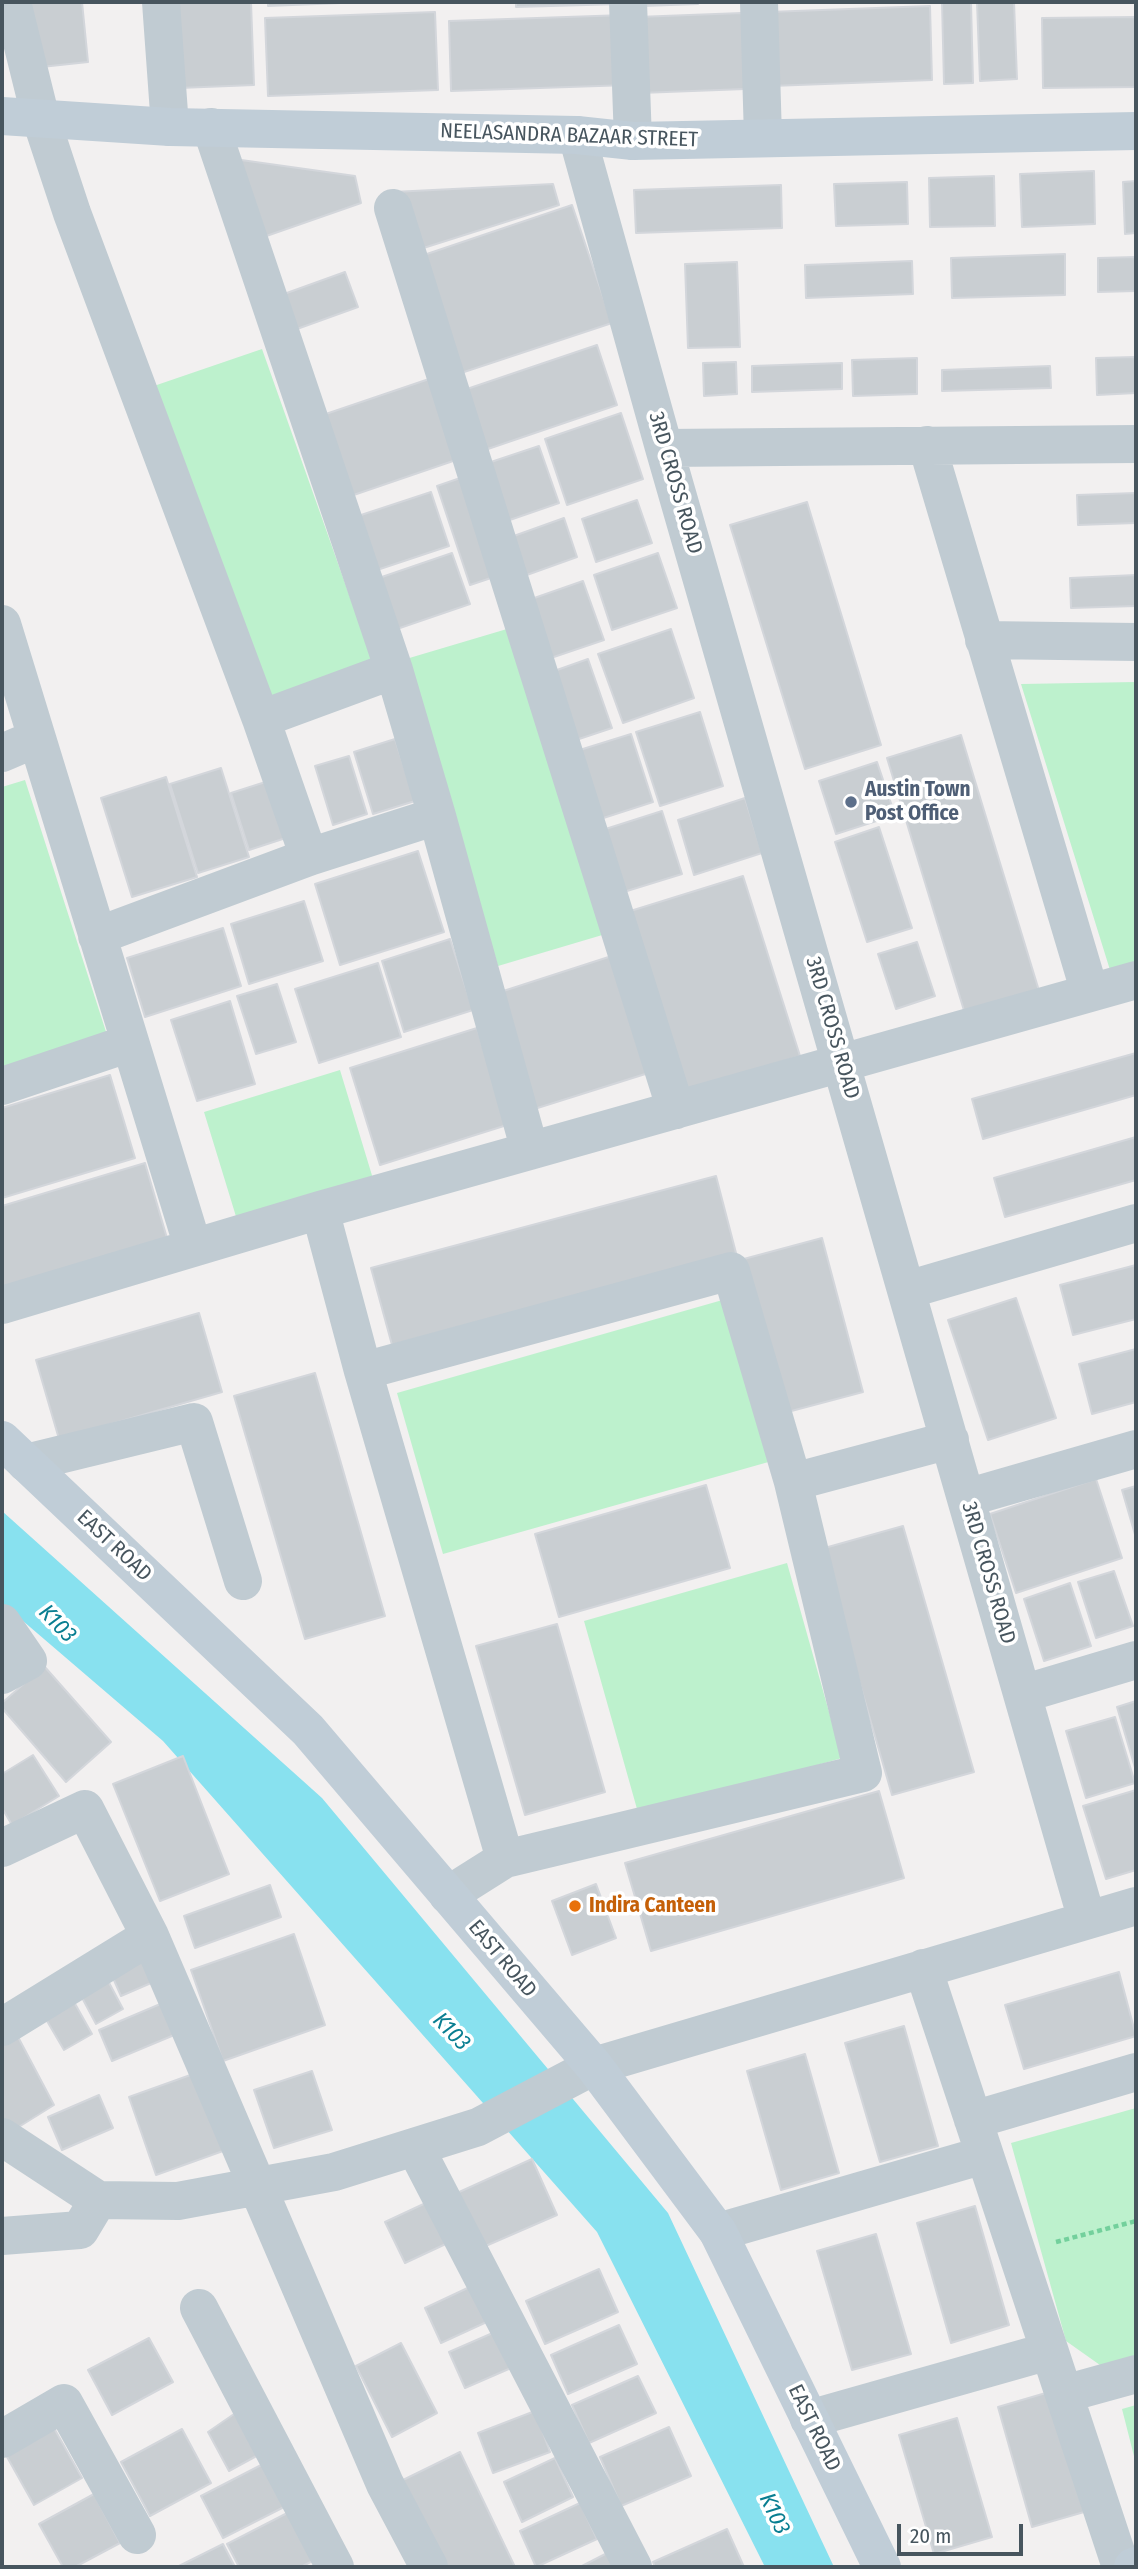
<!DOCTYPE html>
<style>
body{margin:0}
#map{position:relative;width:1138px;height:2569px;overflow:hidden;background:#f2f0f0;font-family:"Fira Sans Condensed",sans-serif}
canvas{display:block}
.frame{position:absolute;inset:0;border:4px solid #47555e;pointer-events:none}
.scale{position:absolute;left:897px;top:2524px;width:126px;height:32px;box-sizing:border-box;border:4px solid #47555e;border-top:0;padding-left:9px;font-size:21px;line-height:24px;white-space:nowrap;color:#47555e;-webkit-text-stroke:5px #fff;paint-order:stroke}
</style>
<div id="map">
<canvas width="1138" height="2569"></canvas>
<div class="frame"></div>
<div class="scale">20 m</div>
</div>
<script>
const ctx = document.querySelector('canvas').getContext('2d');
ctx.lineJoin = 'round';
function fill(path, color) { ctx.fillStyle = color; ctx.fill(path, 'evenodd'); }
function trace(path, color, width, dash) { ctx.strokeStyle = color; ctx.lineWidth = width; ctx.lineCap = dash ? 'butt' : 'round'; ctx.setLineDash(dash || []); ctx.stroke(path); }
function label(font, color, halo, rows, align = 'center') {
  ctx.font = font + ' "Fira Sans Condensed",sans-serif'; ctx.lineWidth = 7; ctx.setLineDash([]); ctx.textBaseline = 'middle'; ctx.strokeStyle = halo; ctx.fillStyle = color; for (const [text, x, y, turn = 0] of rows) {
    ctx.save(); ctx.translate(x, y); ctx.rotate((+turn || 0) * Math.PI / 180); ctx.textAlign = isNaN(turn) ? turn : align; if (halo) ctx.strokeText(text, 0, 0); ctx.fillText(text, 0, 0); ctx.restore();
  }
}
const green = new Path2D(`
 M262,349L374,665L260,706L148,388Z
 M517,626L609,933L498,966L406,659Z
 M1136,682V963L1110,970L1021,684Z
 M25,780L108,1038L2,1072V787Z
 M340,1070L374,1182L238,1223L204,1112Z
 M726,1299L772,1461L443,1554L397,1393Z
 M787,1563L842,1758L639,1816L584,1621Z
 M1136,2108V2362L1107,2370L1066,2341L1011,2143Z
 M1136,2405V2464L1122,2409Z`);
const water = new Path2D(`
 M2,1511L322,1798L668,2213L834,2567H765L597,2232L163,1741L2,1603Z`);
const building = new Path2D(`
 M25,2H82L88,62L32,68Z
 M176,2H251L254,85L179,88Z
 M268,2H341V3L268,6Z
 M516,2H621V4L516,7Z
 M643,2H698V4L643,6Z
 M942,2H971L973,83L944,84Z
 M977,2H1014L1017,79L980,81Z
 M930,6L932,80L771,86L768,12Z
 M435,12L438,90L268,96L265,18Z
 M742,13L745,89L640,93L637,17Z
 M625,15L628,85L451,91L449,21Z
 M1136,17V87L1043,88L1042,18Z
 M227,158L355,176L361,203L255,240Z
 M1094,171L1095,224L1022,227L1020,174Z
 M994,176L995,226L930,227L929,178Z
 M1136,181V233L1125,234L1123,182Z
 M907,182L908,224L836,226L834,184Z
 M553,184L559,205L414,251L393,192Z
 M781,185L782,228L636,233L634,190Z
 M572,205L612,323L455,375L415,258Z
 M1065,254V295L952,298L951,258Z
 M1136,257V291L1098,292V258Z
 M912,261L913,294L806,298L805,265Z
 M737,262L740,347L688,348L685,264Z
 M345,272L358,307L297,329L284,294Z
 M597,345L617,405L482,451L461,391Z
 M1136,357V393L1097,395L1096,358Z
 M917,358V394L853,396L852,360Z
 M736,362L737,394L704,396L703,363Z
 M842,363V389L752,392V366Z
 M1050,366L1051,388L942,391V370Z
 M429,379L456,460L342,499L314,418Z
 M621,413L643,479L567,505L545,439Z
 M539,446L559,503L504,522L485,464Z
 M469,475L503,574L470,585L437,486Z
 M431,492L449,546L377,570L358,516Z
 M1136,493V523L1078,525L1077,495Z
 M637,500L652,543L596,562L582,519Z
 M807,502L881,745L805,769L730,525Z
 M564,518L577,557L524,576L511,537Z
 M452,553L470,604L394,630L376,579Z
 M658,553L677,608L612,630L594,575Z
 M1136,575V606L1071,608L1070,578Z
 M583,581L604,640L539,662L520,603Z
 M671,629L694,698L623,723L598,654Z
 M588,659L612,728L564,744L540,676Z
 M700,712L723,786L660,806L636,732Z
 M631,734L653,802L591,822L570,753Z
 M961,735L1040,994L966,1017L887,758Z
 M395,739L415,801L373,814L354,752Z
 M349,756L367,814L333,825L315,766Z
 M877,762L895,815L836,834L819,781Z
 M221,768L249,857L198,873L170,784Z
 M166,777L197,877L132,897L101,798Z
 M278,778L295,835L249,850L231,793Z
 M745,798L762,853L694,875L678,820Z
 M662,811L682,874L614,895L593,833Z
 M879,827L912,928L867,942L835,842Z
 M418,851L444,932L340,965L315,884Z
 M743,876L800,1056L681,1094L624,913Z
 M304,901L323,961L249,984L231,924Z
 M223,928L241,986L145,1017L127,958Z
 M450,939L473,1010L404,1032L382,961Z
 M917,942L935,996L896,1009L878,954Z
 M621,953L658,1070L528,1111L491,995Z
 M378,963L401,1037L319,1063L295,989Z
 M277,984L296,1042L256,1054L237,996Z
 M230,1001L255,1084L197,1101L171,1020Z
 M477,1028L507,1125L380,1165L350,1068Z
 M1136,1053V1095L983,1139L972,1099Z
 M110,1075L135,1158L2,1198V1108Z
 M1136,1137V1180L1005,1217L994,1178Z
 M145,1163L169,1245L2,1295V1206Z
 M716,1176L736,1253L392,1345L371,1268Z
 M822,1238L863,1392L780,1414L740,1260Z
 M1136,1265V1319L1073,1335L1060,1285Z
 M1016,1298L1056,1418L988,1440L948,1320Z
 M199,1313L222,1392L59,1439L36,1360Z
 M1136,1349V1402L1092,1414L1079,1364Z
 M315,1373L385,1616L305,1639L234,1396Z
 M1096,1479L1122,1558L1016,1593L990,1514Z
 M706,1485L730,1568L559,1617L535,1534Z
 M1136,1486V1538L1122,1490Z
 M903,1526L974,1772L892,1795L821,1549Z
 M1114,1571L1133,1626L1096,1638L1078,1582Z
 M1070,1583L1091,1646L1044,1661L1024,1599Z
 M557,1624L605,1792L525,1815L476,1646Z
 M44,1666L111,1742L66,1782L2,1708V1703Z
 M1136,1701V1771L1117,1707Z
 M1115,1717L1135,1783L1086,1798L1066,1731Z
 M33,1755L59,1796L12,1825L2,1808V1774Z
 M183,1756L229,1874L160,1901L113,1784Z
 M1136,1790V1870L1106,1879L1083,1806Z
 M879,1791L904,1878L651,1951L625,1863Z
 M596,1884L616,1938L572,1955L552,1901Z
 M270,1885L281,1917L195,1948L184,1916Z
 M294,1934L325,2025L223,2061L191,1970Z
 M145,1952L158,1980L121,1996L109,1969Z
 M1119,1972L1136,2036L1024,2069L1005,2005Z
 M106,1977L123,2009L96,2024L79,1992Z
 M69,1993L92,2034L64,2050L40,2009Z
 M165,2002L179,2033L112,2061L99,2030Z
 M904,2026L938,2146L880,2162L845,2043Z
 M17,2035L54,2105L9,2133L2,2127V2042Z
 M805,2054L839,2173L781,2190L747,2071Z
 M312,2071L332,2130L274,2148L254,2090Z
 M196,2073L223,2151L156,2175L129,2097Z
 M99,2095L113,2128L62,2150L48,2117Z
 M532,2159L557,2215L481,2248L457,2193Z
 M430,2201L450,2242L405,2263L385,2222Z
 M975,2206L1009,2325L951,2343L917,2223Z
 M876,2234L911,2354L852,2370L817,2251Z
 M599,2269L618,2312L545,2344L526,2301Z
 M474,2285L491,2320L441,2343L425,2308Z
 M619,2325L637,2364L568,2394L551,2355Z
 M495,2332L511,2368L465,2388L449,2352Z
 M149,2338L173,2382L112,2415L88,2370Z
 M401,2343L437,2413L392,2437L356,2366Z
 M638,2376L656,2413L589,2443L572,2405Z
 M1056,2390L1091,2510L1032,2527L998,2407Z
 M535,2411L550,2452L493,2473L478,2433Z
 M234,2414L262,2453L229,2471L208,2432Z
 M957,2418L992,2537L934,2554L899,2435Z
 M50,2421L82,2478L34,2505L2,2448Z
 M669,2427L691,2476L621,2506L600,2457Z
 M182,2429L211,2483L150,2516L121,2462Z
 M460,2452L515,2567H445L403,2480Z
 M555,2458L573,2497L522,2522L504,2482Z
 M267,2462L288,2505L223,2538L201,2496Z
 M94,2494L120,2543L75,2567H63L39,2524Z
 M580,2503L597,2539L536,2567L520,2531Z
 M297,2508L322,2556L301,2567H239L227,2544Z
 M727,2529L744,2567H655L653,2562Z
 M223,2544L235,2567H177Z
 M615,2549L623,2567H580Z`);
const path = new Path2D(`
 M1056,2242L1136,2221`);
const street = new Path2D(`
 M12,2L41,119L72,213L261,719L394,670
 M161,2L170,127
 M628,2L633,141
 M759,2L763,138
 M211,127L394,670L437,816L530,1151
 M577,135L664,448L1087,1920
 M393,208L676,1110
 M927,445L1090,993
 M664,448L1136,444
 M2,624L193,1247
 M984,640L1136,642
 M261,719L309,857
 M2,753L37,738
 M97,936L309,857L437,816
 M2,1086L130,1043
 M320,1210L363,1371L505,1859L448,1895
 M907,1290L1136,1223
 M2,1305L320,1210L1136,980
 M363,1371L731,1271L793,1482L950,1440
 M26,1463L194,1422L243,1581
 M966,1498L1136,1449
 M2,1623L28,1661L2,1675
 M1022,1694L1136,1660
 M2,1848L85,1809L150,1936L385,2484L429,2567
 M505,1859L863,1773L793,1482
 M923,1968L1121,2567
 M2,2027L150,1936
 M973,2120L1136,2072
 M2,2137L98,2200L178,2201L334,2172L478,2127L594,2066L1136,1906
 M415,2147L633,2567
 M718,2232L984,2155
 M2,2236L80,2230L98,2200
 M199,2308L335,2567
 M1064,2394L1136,2374
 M809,2419L1049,2351
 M2,2439L64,2403L137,2535`);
const secondary = new Path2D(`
 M2,116L170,127L577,135L633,141L1136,131
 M2,1440L308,1730L594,2066L718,2232L882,2567
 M1133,2567L1136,2566`);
const markers = [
 [851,802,7,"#5c6f8a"],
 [575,1906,7,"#e8710a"]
];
const streetNames = [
 ["NEELASANDRA BAZAAR STREET",569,136,2],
 ["3RD CROSS ROAD",675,483,74],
 ["3RD CROSS ROAD",832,1028,74],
 ["EAST ROAD",114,1546,43],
 ["3RD CROSS ROAD",988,1573,74],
 ["EAST ROAD",502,1959,50],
 ["EAST ROAD",814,2428,64]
];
const serviceNames = [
 ["Austin Town",865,790],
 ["Post Office",865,814]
];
const foodNames = [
 ["Indira Canteen",589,1906]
];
const waterNames = [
 ["K103",57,1624,46],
 ["K103",451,2032,46],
 ["K103",774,2514,65]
];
fill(green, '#bdf1cd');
fill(water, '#88e1ef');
fill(building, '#c9ced2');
trace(building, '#d3d6db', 2);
trace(path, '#73d09c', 4.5, [5, 3.5]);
trace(street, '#c0cbd2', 38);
trace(secondary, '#c0cdd7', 38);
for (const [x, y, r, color] of markers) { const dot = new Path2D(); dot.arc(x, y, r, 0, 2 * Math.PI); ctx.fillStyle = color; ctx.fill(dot); trace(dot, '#fff', 2.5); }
label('21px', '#47555e', '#fff', streetNames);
label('bold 21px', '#4e5e75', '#fff', serviceNames, 'left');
label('bold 21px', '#c56008', '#fff', foodNames, 'left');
label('italic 23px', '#097e91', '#fff', waterNames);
</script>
